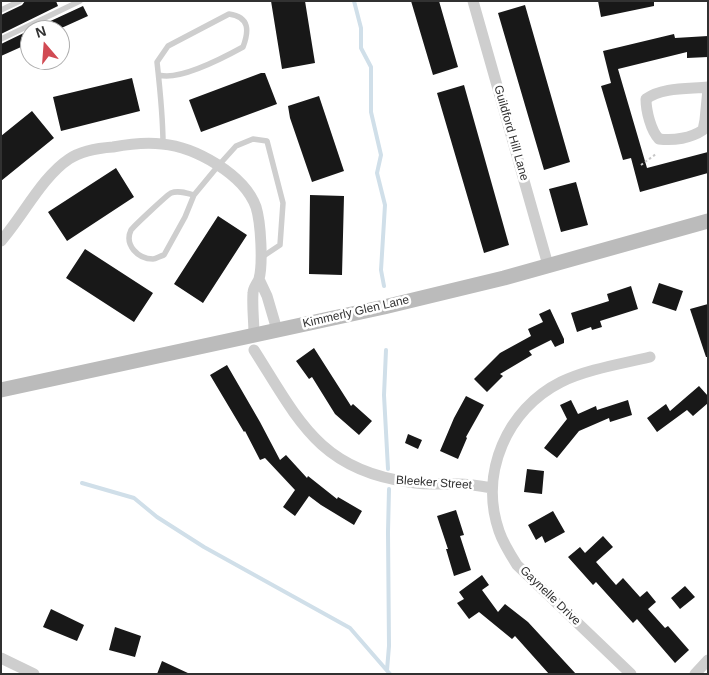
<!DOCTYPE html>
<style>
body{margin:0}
#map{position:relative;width:709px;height:675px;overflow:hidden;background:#fff;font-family:Helvetica,sans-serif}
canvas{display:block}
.frame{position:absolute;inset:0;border:2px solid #313131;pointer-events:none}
.north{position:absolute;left:20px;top:20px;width:50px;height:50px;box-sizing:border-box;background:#fff;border:1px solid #adadad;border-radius:50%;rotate:342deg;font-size:14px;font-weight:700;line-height:20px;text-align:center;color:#313131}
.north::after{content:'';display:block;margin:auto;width:18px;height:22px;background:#d14a53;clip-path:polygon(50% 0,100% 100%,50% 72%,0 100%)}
</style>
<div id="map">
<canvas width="709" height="675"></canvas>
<div class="frame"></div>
<div class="north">N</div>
</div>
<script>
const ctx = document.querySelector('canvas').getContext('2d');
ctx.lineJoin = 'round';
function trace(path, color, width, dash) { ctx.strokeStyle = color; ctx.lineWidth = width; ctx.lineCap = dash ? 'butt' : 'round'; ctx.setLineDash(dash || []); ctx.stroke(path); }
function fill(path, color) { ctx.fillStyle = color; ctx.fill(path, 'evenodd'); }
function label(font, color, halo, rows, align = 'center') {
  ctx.font = font + ' Helvetica,sans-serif'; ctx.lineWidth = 5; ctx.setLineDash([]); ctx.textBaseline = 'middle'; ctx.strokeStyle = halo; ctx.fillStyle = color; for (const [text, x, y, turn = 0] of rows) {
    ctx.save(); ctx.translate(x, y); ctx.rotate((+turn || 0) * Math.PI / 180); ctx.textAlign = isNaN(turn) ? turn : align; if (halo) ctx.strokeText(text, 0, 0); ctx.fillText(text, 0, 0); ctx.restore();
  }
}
const stream = new Path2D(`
 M354,1L361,28V48L371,67V112L381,155L377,173L385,205L381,270L384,286
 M386,350L384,395L388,469
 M82,483L134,498L157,517L204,547L350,628L390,674
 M387,670L389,646L388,532L389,489`);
const building = new Path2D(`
 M25,1H56L58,6L1,34V15L22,5Z
 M271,1H305L315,63L282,69Z
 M411,1H439L458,67L433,75Z
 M598,1H654V6L601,17Z
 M525,5L570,162L544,170L498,13Z
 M83,6L88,16L57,30H31Z
 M30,30V43L1,56V44Z
 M674,34L675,38L708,36V57L687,58V52L618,69L647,168L708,152V173L640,192L631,158L623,160L601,86L611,83L603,51Z
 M261,73H265L277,104L201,132L189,100Z
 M132,78L140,111L61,131L53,97Z
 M464,85L509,245L484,253L437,93Z
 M319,96L344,171L312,182L290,118L288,106Z
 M32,111L54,138L1,181V136Z
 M116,168L134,197L67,241L48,212Z
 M576,182L588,225L561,232L549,189Z
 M310,195L344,196L342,275L309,274Z
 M218,216L247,235L203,303L174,284Z
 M85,249L153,293L134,322L66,278Z
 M659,283L683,291L676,311L652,303Z
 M631,286L638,309L600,321L602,327L592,330L591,327L577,332L571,313L609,301L607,294Z
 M708,304V357H706L690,309Z
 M550,309L564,339V343L555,347L551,340L529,351L532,355L500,374L503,376L487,392L474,379L500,353L531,336L528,329L543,322L539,314Z
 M314,348L351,406L353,404L372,421L359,435L335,414L312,377L309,379L296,361Z
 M227,365L260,422L280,460L286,455L307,478L308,476L337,499L338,497L362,511L354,525L321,505L309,496L295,516L283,507L295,490L265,458L260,460L245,431L244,432L210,375Z
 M699,386L708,396V403L693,416L687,410L657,432L647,418L666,404L670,411Z
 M466,396L484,405L466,437L467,438L458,459L440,451L454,418Z
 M571,400L578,414L596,406L597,410L628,400L632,415L610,422L609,418L579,431L557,458L544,448L567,419L560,405Z
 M408,434L422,440L418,449L405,443Z
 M527,469L544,471L542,494L524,492Z
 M456,510L464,535L460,536L471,570L454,576L446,549H448L437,516Z
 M553,511L565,532L545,543L542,536L536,540L528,525Z
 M603,536L613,547L596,562L616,585L623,578L640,597L647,591L656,602L648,609L665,628L668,626L689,650L675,663L637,619L633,623L596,582L593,585L568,557L580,547L585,553Z
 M482,575L489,585L482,590L498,612L505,604L528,622L576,674H549L515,636L512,639L479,612L469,619L457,603L464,599L459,592Z
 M685,586L695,597L680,609L671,598Z
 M51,609L84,625L77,641L43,627Z
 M115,627L141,636L135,657L109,650Z
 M162,661L190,674H157Z`);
const path = new Path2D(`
 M641,165L656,154`);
const lane = new Path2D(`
 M1,10L20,1
 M1,39L80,1
 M159,75C180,81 223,58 243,47C249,31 250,17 229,14L168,46L157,62C160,89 163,116 163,144
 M194,195C187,193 178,190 171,193C167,195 133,227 131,230C124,245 138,259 153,259C156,259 160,256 164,255L185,217L194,195L218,166L236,146L253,139L267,141L283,203L280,245L262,257`);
const street = new Path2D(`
 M473,1L548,265
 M708,87C689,89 662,87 646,99C646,111 651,131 659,139C674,141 691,138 703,130L705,120L708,89
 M1,241C23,216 42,177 69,159C81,151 98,148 113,147C129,144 145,142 162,144C195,147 244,174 256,207C261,223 263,264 259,279C257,284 253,288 253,293C252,307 254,321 254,335
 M259,279L267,296L277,330
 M254,350C298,419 319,470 409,482C425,485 442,484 458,484C470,484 481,486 492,488
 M1,658L34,674
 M631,674L517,565C510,554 503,543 499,531C479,473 507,409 561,382C588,369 621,364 650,357
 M695,674L708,660`);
const secondary = new Path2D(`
 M1,390L384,307L504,278L708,221`);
const streetNames = [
 ["Guildford Hill Lane",511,133,74],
 ["Kimmerly Glen Lane",356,312,-13],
 ["Bleeker Street",434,483,4],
 ["Gaynelle Drive",550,596,44]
];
trace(stream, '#d0dfe9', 4);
fill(building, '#181818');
trace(path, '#c8c8c8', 2, [2.5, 2.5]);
trace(lane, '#cecece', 5.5);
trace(street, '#cecece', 11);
trace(secondary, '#bbb', 15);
label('12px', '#313131', '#fff', streetNames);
</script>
